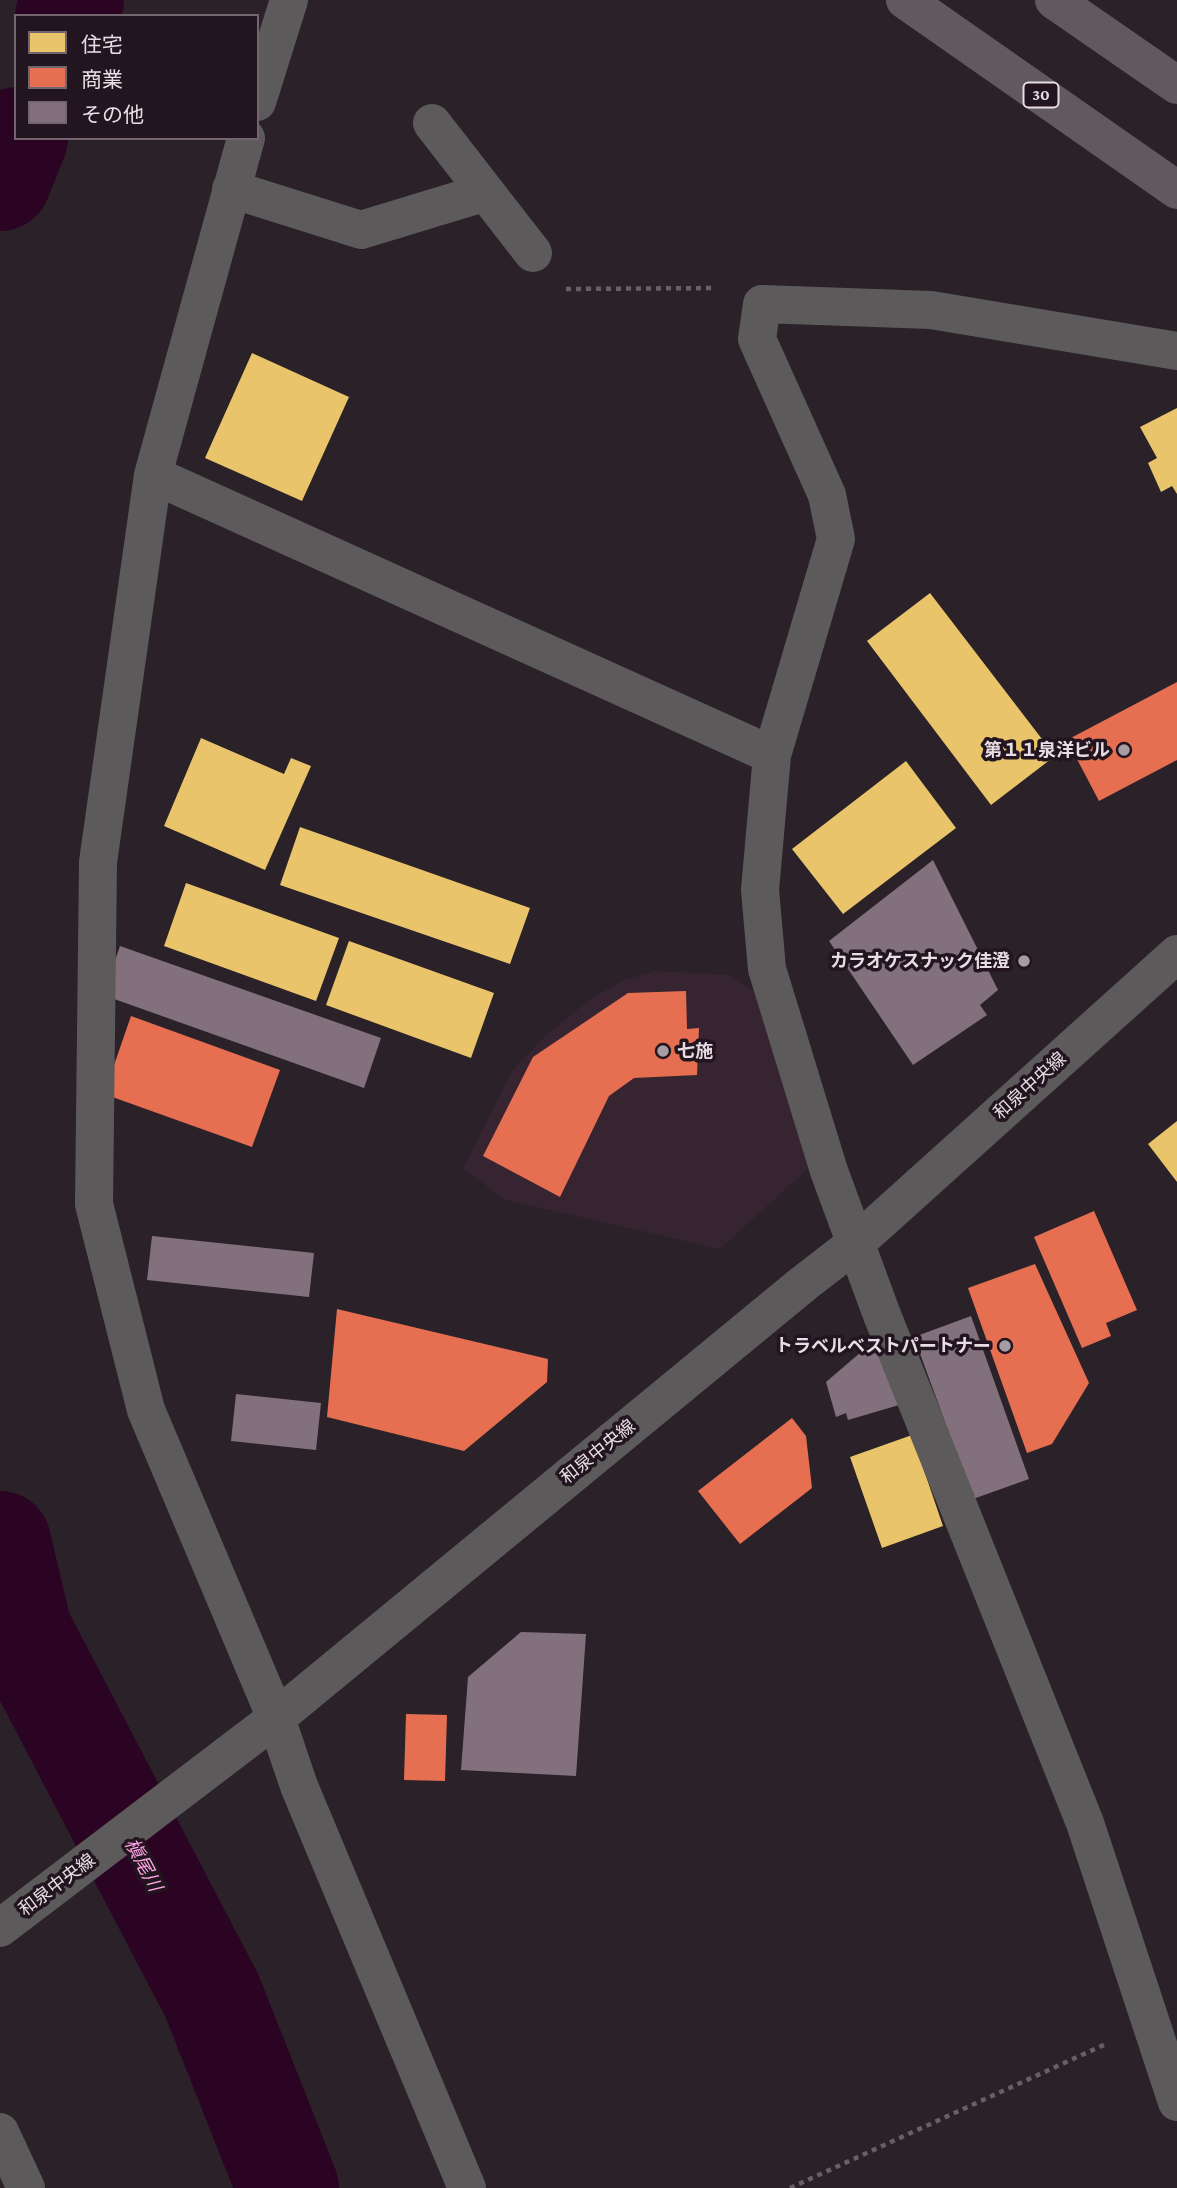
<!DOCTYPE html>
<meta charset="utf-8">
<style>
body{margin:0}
#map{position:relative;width:1177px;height:2188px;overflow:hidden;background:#2a2228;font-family:"Crimson Pro","Noto Sans JP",serif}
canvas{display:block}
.legend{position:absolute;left:14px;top:14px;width:245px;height:126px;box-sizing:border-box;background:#23151f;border:2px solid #72656e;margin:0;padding:9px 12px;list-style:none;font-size:21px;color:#e8dde4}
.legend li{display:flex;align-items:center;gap:14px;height:35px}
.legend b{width:35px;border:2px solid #72656e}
</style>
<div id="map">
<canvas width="1177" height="2188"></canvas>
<ul class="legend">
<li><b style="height:19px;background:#e9c46a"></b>住宅</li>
<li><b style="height:19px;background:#e76f51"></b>商業</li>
<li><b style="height:19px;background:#82717d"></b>その他</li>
</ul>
</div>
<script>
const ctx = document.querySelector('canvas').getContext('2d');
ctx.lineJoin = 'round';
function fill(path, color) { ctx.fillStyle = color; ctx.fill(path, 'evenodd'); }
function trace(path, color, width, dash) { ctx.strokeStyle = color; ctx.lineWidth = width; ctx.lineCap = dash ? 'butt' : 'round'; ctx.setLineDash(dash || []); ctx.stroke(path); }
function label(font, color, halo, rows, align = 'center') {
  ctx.font = font + ' "Crimson Pro","Noto Sans JP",serif'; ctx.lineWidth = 7; ctx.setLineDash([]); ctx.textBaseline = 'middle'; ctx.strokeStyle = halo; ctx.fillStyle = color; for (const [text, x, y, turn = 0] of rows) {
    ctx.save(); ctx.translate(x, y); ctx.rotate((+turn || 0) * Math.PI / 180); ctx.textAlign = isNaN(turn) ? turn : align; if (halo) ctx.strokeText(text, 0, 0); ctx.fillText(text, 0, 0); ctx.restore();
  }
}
const built = new Path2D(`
 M655,971L730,975L761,996L812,1165L720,1249L506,1200L463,1169L512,1071L543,1038L590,999L624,980Z`);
const homes = new Path2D(`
 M252,353L349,397L302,501L205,458Z
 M1177,408V494L1172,486L1161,492L1148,463L1157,458L1140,427Z
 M930,593L1055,756L991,805L867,641Z
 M201,738L284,774L291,758L311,766L265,870L164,826Z
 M906,761L956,828L843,914L792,849Z
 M300,827L530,908L510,964L280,885Z
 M186,883L339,938L316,1001L164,946Z
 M349,941L494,993L471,1058L326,1005Z
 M1177,1121V1182L1148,1144Z
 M912,1435L943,1526L882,1548L850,1457Z`);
const shops = new Path2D(`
 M1177,682V760L1099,801L1067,740Z
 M686,991L687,1029L699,1028L697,1075L634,1078L609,1096L560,1197L483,1156L533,1057L628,993Z
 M131,1016L280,1070L252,1147L104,1094Z
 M1094,1211L1137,1310L1106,1323L1111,1336L1082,1348L1034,1237Z
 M1035,1264L1089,1383L1052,1444L1027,1453L968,1288Z
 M337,1309L548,1359L547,1382L464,1451L327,1417Z
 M792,1418L806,1436L812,1488L740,1544L698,1491Z
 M406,1714L447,1715L445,1781L404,1780Z`);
const river = new Path2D(`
 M66,16L73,0
 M0,180L17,138
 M0,1542L21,1631L212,1996L288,2188`);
const building = new Path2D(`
 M933,860L998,990L980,1005L987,1015L913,1065L829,941Z
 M120,946L381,1038L364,1088L103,995Z
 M152,1236L314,1253L309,1297L147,1280Z
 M971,1316L1029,1479L973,1499L914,1337Z
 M875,1340L899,1405L848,1420L846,1413L836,1417L826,1382Z
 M236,1394L321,1403L316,1450L231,1441Z
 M521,1632L586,1634L576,1776L461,1770L468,1677Z`);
const path = new Path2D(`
 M566,289L715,288
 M790,2188L1108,2043`);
const minor = new Path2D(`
 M257,102L289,0
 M432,123L533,253
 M246,138L153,475L98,862L94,1204L146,1410L276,1718L299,1786L467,2188
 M231,189L361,230L486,192
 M1177,351L931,310L762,304L757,339L827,495L836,539L772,755L760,890L767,969L829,1171L882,1315L1085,1823L1177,2102
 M153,475L772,755
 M0,1928L276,1718L803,1284L856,1243L1177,954
 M0,2132L26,2188`);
const major = new Path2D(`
 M905,0L1177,190
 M1054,0L1177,85`);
const markers = [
 [1124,750,7,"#a69ca2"],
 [1024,961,7,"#a69ca2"],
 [663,1051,7,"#a69ca2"],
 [1005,1346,7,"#a69ca2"]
];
const shields = [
 [1041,95,35]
];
const shieldNames = [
 ["30",1041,95]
];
const poiNames = [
 ["第１１泉洋ビル",1110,750],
 ["カラオケスナック佳澄",1010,961],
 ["七施",677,1051,"left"],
 ["トラベルベストパートナー",991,1346]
];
const streetNames = [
 ["和泉中央線",1030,1086,-42],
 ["和泉中央線",598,1452,-39],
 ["和泉中央線",57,1885,-37]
];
const waterNames = [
 ["槇尾川",143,1865,62]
];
fill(built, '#362431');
fill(homes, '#e9c46a');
fill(shops, '#e76f51');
trace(river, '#2b0423', 102);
fill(building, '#82717d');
trace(path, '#666164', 4.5, [5, 5]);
trace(minor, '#5d5a5c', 38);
trace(major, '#60595e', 38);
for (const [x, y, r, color] of markers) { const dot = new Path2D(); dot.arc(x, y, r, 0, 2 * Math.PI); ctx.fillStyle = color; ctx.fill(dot); trace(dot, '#23151f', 2.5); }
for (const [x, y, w] of shields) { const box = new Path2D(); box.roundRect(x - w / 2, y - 12.5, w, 25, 5); ctx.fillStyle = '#23151f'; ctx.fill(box); trace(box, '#e8dde4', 2); }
label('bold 16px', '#e8dde4', null, shieldNames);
label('bold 18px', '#e8dde4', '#23151f', poiNames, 'right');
label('18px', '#e8dde4', '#23151f', streetNames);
label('italic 19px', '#fea3e4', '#23151f', waterNames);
</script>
